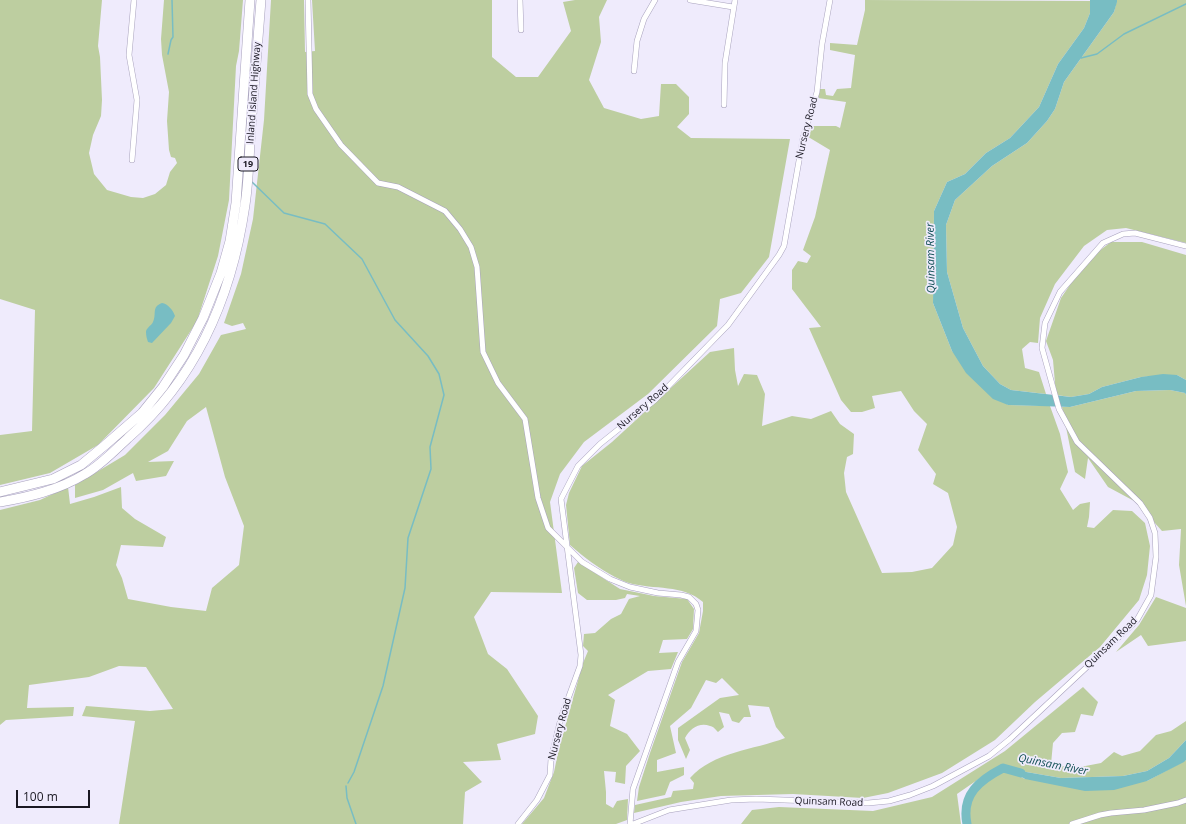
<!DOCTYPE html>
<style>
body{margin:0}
#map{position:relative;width:1186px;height:824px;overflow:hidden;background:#efebfc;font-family:"Open Sans",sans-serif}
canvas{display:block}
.scale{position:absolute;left:16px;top:790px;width:74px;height:18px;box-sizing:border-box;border:2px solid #1a1822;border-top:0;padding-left:5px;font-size:12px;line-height:14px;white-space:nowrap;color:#1a1822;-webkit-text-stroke:3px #efebfc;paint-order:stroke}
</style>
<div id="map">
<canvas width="1186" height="824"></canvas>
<div class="scale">100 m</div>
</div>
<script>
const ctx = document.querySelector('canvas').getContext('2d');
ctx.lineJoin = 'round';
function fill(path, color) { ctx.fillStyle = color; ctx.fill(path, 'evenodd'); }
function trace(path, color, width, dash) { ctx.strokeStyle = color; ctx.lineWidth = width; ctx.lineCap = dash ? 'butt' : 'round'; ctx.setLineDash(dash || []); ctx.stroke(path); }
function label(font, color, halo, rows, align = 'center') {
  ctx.font = font + ' "Open Sans",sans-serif'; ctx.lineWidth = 3.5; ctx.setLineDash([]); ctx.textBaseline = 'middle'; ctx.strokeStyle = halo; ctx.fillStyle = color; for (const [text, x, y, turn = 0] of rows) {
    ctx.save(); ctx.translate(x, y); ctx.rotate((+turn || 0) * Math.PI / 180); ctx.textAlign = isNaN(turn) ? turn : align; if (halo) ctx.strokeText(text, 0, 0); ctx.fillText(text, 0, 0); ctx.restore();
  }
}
const green = new Path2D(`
 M0,0H102L98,46L100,57L102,100L101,116L93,135L89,153L94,174L107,190L131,197L143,198L155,194L166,185L170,172L177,163L175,158L171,157L169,150L167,121L169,92L162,55L161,39L164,0H243L239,51L236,66L229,200L218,256L197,321L154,388L98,445L50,473L0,485V435L32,431L35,310L0,299Z
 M271,0H304L305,52L315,51L312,0H492V57L516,77H538L571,31L563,2L575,0H607L599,17L601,42L589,80L604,108L641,119L659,116L661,84H676L689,97V114L677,127L691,138L790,139L769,257L741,293L720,299L717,326L648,394L584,442L560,474L550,502L562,593L491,592L474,617L488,654L507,669L538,716L535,734L497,744L501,760L463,762L482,782L465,792L463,824H119L135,721L82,716L86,706L150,711L173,709L146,667L119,666L89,677L29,685L27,708L74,707L73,716L6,720L0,725V510L40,500L68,487L70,504L94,497L121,487L122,508L135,519L166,537L163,547L121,545L116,565L122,578L128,599L171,607L206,611L212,588L239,565L244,526L225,477L206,407L187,421L168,451L148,462L174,461L166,476L136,481L133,473L103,490L75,498V485L125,455L165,415L199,374L221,335L246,329L243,323L232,326L224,323L241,274L253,219L264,120Z
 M865,0L1091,1L1090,13L1084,28L1058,64L1039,107L1010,138L986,153L965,174L947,182L934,211L933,303L952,351L1008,405L1050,406L1060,434L1068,472L1060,489L1073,510L1080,504L1090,502L1089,517L1087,527L1094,528L1113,510L1132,511L1145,523L1150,546L1147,575L1139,600L1100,647L1035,702L995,740L942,773L888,793L863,798L793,794L721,796L681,802L634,813L635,805L671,797L673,791L693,789L694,783L690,778C713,752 754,750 785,738L776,727L769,707L748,705L751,717H744L739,723L732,721L729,714L719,712L724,727L718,732C716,730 713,726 710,726C699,722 690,729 685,738L690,750L686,759L678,740V728L720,698L739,695L722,678L716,683L706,680L691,708L670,726L676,753L657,760V772L684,767V775L670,782L665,795L637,801L639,787L650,753L682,662L699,633L703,611V602C683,584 654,590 629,583C625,582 620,579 615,577C598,568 585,558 570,545L566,505L569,493L582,466L612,442L710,352L734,348L735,370L738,386L744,374L757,375L765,394L762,426L792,416L811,419L831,411L840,424L854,434L853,454L847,457L844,473L846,492L882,573L912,572L932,568L953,545L957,527L948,493L933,484L936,474L918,450L927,424L914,411L901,391L872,396L875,408L862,412H851L841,400L809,328L821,327L792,289V270L798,261L807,263L811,256L803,250L815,217L830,150L805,135L809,126H836L840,128L846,102L818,98L819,89H825L826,95L833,96L837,89L851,88L855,55L830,50V43L857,45L865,10Z
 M1117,0H1186V243L1126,228L1107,230L1084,246L1055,284L1040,318L1038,343L1030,342L1022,349L1025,368L1039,372L1046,394L1011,390L1000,384L983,366L963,328L947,272L946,225L955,200L992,166L1027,143L1047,121L1055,109L1064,82L1114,12Z
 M1111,242H1142L1186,255V380L1177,375L1141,377L1102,387L1089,394L1071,397L1056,395L1053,360L1046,341L1061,298L1087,260Z
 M1170,390L1185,393L1186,395V606L1179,565L1181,529L1162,531L1136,502L1108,487L1088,458L1085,479L1075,472L1062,407H1070L1136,391Z
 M578,562L620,589L654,596L687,599L694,609L693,629L687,639L663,640L659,653L678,652L671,669L648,671L608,695L615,700L610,726L627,734L640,751L626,766L625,784L615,782L616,772L604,771L606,792V804L613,808L617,801L628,799L627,820L616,824H522L544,798L554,772L559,748L583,663L588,651L583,646L584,634L595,633L611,619L621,614L629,599L640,596L627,594L625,598L616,600H587L578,593L574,568Z
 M1156,597L1186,608V641L1148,646L1141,635L1116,652L1139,625Z
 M1083,687L1098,702L1093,716L1081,714L1075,732L1062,733L1053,743L1051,764L1075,768L1101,763L1114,752L1122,756L1140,751L1156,735L1171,731L1186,721V740L1169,758L1147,771L1123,776L1061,778L1009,769L1002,765L983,776L957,794L961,824H741L752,810L779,807L873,811L932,797L1005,751Z
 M1186,760V824H967C961,794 980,780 1003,768L1025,779L1147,781Z`);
const water = new Path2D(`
 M1090,0H1117V2L1114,12L1064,82L1055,109L1047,121L1027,143L992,166L955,200L946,225L947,272L963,328L983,366L1000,384L1011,390L1071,397L1089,394L1102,387L1141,377L1163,374L1177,375L1186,380V395L1185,393L1170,390L1136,391L1070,407L1008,405L993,399L966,373L952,351L933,303L934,211L947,182L965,174L986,153L1010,138L1039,107L1058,64L1084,28L1090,13Z
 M162,303C168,304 173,310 175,316L171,323L152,343L148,342C147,339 146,336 146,332C146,328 151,326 153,322C157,314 151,307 162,303Z
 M1186,740V760L1184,762L1147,781L1114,790L1085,791L1025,779L1009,769L1061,778L1123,776L1147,771L1169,758Z`);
const stream = new Path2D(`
 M168,54L171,40L173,37L172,0
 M1081,58L1097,54L1124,34L1186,4
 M243,165L244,173
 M252,182L284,213L325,224L362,259L395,320L428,356L439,374L444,395L430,447L431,469L408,538L405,588L383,686L354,772L348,783
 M346,786L347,798L356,824`);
const river = new Path2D(`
 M967,824C961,794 980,780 1003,768L1021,773`);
const street = new Path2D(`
 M308,0L310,94L316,109L341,145L378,183L398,187L445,211L460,229L471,247L477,267L483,352L498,383L525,419L538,498L548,528L582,562L610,579L630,587L658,593L681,595L689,597L696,604L698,610L696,631L678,662L633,789L630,824
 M520,0L521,30
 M690,0L733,7
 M634,71L637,41L644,19L655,0
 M724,105L725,63L735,0
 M132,160L137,100L129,55L134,0
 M518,824L537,800L550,775L551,759L561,718L580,666L581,655L561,499L578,466L600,444L655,400L728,325L779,255L784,246L803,138L817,92L822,44L830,0
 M633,824L669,810L731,800L756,799L868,803L889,801L910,795L933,786L989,756L1010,739L1137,620L1151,595L1156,557L1155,533L1150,518L1140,503L1077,442L1059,409L1042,348L1045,323L1060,292L1103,243L1123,234L1135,233L1186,246
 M1072,824L1100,815L1111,813L1144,810L1178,803L1186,800`);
const highway = new Path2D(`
 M0,492L53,479L81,465L104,446L142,413L163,387L184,355L203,318L221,273L230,241L236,203L250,0
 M0,502C29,497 59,490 85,474C100,466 115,450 128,438C198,377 232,295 245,205C249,179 249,153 251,127C254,85 258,42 261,0`);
const shields = [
 [248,164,20]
];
const shieldNames = [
 ["19",248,164]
];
const streetNames = [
 ["Inland Island Highway",254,93,-86],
 ["Nursery Road",807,128,-76],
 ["Nursery Road",643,407,-41],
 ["Quinsam Road",1111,643,-44],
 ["Nursery Road",560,729,-75],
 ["Quinsam Road",829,802,2]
];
const waterNames = [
 ["Quinsam River",931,258,-91],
 ["Quinsam River",1053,765,11]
];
fill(green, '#bdcea0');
fill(water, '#78bdc3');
trace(stream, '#78bdc3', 1.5);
trace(river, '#78bdc3', 9);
trace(street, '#a8a2bd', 6);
trace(highway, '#a8a2bd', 10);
trace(street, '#fff', 5);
trace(highway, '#fff', 9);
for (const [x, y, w] of shields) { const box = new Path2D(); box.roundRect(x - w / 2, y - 7, w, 14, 3); ctx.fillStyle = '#efebfc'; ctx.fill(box); trace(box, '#1a1822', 1); }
label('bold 9px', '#1a1822', null, shieldNames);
label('10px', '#1a1822', '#efebfc', streetNames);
label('italic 11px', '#114f54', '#efebfc', waterNames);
</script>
